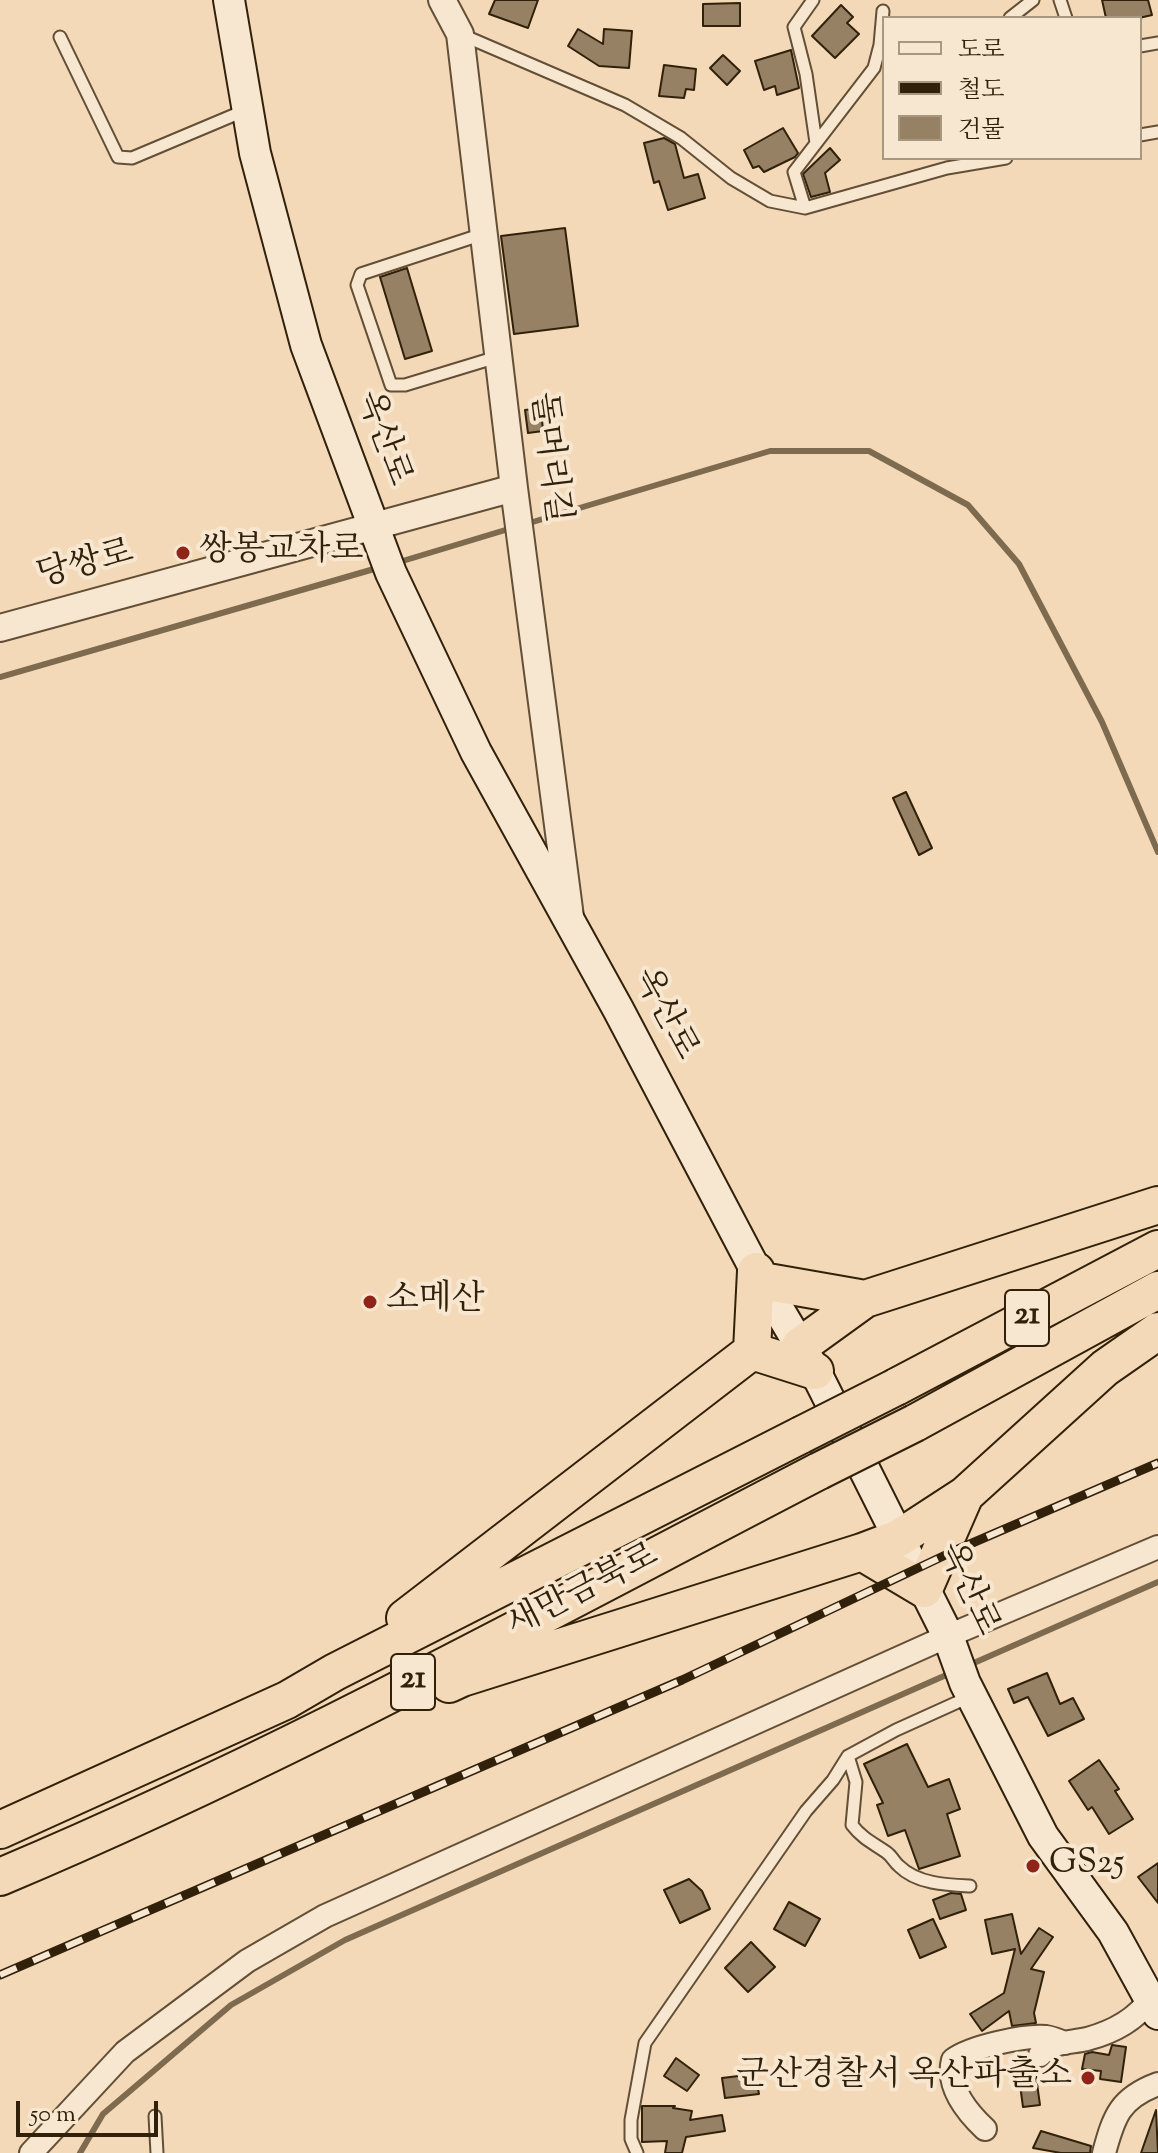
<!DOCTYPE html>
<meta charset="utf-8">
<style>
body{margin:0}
#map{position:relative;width:1158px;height:2153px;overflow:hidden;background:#f3d9b7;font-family:"Sorts Mill Goudy","Noto Serif KR",serif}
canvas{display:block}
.legend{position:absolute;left:882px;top:16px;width:260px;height:144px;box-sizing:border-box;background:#f7e6d0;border:2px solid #a89781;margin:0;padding:10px 14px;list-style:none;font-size:24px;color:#31210b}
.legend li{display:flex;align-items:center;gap:16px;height:40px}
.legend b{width:40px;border:2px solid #a89781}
.scale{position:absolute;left:16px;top:2101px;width:142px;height:36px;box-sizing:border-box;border:4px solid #31210b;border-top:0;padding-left:10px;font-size:24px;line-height:28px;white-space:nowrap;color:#31210b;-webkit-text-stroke:6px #f7e6d0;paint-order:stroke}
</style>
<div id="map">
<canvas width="1158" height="2153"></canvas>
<ul class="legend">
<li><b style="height:10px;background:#f7e6d0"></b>도로</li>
<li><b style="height:10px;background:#31210b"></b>철도</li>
<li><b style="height:22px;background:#968164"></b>건물</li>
</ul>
<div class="scale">50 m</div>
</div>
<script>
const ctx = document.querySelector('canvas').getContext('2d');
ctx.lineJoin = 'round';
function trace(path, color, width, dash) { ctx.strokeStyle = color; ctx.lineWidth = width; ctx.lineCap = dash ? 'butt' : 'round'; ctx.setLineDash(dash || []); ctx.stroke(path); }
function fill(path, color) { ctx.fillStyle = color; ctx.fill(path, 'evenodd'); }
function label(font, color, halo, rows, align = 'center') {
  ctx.font = font + ' "Sorts Mill Goudy","Noto Serif KR",serif'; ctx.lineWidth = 8; ctx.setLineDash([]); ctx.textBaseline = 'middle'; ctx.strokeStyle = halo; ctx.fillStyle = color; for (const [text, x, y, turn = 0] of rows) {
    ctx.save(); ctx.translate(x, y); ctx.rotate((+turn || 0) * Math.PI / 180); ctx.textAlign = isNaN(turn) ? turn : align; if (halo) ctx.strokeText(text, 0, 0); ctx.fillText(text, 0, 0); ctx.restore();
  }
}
const stream = new Path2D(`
 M526,524L770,451H869L968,505L1019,564L1102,722L1158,852
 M396,563L512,528
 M0,677L381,567
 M967,1666L1158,1582
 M80,2153L103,2114L231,2005L345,1940L953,1672`);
const building = new Path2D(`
 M495,0H538L528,28L489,14Z
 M1102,0H1148L1152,15L1139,18H1106Z
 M740,3V26H703V4Z
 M841,5L853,17L847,23L859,34L835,58L812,36Z
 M578,29L603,44L604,29L632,31L629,68L599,66L568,46Z
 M791,50L799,88L777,95L775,86L764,90L755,61Z
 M723,55L740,71L727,85L710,68Z
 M664,65L696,69L694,90L686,89L684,98L659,96Z
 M783,128L798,153L795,157L764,172L759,166L753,168L744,150Z
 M664,138L675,144L684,178L698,174L705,198L668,210L659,181L654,183L644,143Z
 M830,148L840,160L825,173L830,192L811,197L803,174Z
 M565,228L578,326L514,334L501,236Z
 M407,268L432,351L405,359L380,277Z
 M541,408L543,431L528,433L525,410Z
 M906,792L932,848L919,855L893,798Z
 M1047,1673L1060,1704L1073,1698L1084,1719L1048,1736L1028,1697L1014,1703L1008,1689Z
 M907,1744L928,1787L949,1779L960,1809L947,1814L960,1856L919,1869L905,1830L888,1836L877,1805L883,1803L864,1764Z
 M1099,1760L1119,1789L1115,1791L1133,1819L1109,1834L1092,1807L1088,1810L1069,1781Z
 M1158,1863V1903L1138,1877Z
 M689,1879L702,1891L710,1909L680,1923L664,1890Z
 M951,1893L961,1894L966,1910L940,1919L933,1900Z
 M789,1902L820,1919L805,1946L774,1929Z
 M1012,1914L1021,1954L1039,1928L1053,1937L1031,1969L1044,1972L1034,2013L1036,2023L1012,2026L1009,2011L982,2031L970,2014L1004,1993L1015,1949L992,1954L985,1920Z
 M933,1919L946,1947L920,1958L908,1930Z
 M751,1942L775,1967L748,1992L725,1968Z
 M1112,2045L1126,2047L1121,2082L1100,2079L1101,2071L1082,2069L1085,2054L1092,2052L1109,2055Z
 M676,2058L699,2075L687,2091L664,2076Z
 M1035,2069L1040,2105L1023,2107L1018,2070Z
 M755,2074L759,2094L725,2098L722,2078Z
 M642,2106H675L673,2108L692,2111L690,2120L722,2115L725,2131L686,2137L682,2153H665L667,2141L642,2142Z
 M1156,2110L1158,2153H1141Z
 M1041,2131L1091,2146L1090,2153H1061L1033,2148Z`);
const service = new Path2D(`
 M813,0L794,27L806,74L816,143
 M1060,0L1066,18
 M1010,18L1033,0
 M460,34L625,105L681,138L731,178L770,201L805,208L947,168L1006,158
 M60,37L118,157L132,158L246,110
 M1140,46L1158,43
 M1140,135L1158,132
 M805,208L794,172L874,68L880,45L883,11
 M483,234L361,274L357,285L391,385H405L497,357
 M848,1756L856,1782L852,1825C862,1838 873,1843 886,1852C892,1856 894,1862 899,1866C917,1884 947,1885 970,1886
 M155,2116L157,2153
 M637,2153L631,2139V2120L645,2043L806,1811L833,1780L848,1756L896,1730L969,1697`);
const minor = new Path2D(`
 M1040,2055C1052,2041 1070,2043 1087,2039C1113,2032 1136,2020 1151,1998
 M985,2129C967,2112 946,2087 953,2060C970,2047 1024,2035 1046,2037C1053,2038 1059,2041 1065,2043
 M31,2153L125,2052L247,1961L325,1916L948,1636L1158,1547
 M1104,2153C1114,2116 1120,2098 1158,2084`);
const tertiary = new Path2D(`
 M442,0L460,34L514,488L570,917
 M0,628L514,488`);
const secondary = new Path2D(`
 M229,0L255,153L306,345L391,573L476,752L618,1009L756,1271L815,1371L948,1636L965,1683L1043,1836L1113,1932L1158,2014`);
const trunk = new Path2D(`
 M762,1281L865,1299L1158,1205
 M800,1346L865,1299
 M752,1351L815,1371
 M896,1387L1158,1249
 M915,1423L1158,1290
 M862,1552L924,1589L965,1495L1105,1368L1158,1331
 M405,1618L752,1351L756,1271
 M449,1684L462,1678L862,1552L899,1538L965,1495
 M0,1830L287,1700L335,1672L801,1435
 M0,1877C281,1759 549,1611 819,1471`);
const rail = new Path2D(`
 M0,1975L682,1680L956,1550L1158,1463`);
const trunkBridge = new Path2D(`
 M801,1435L896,1387
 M819,1471L915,1423`);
const markers = [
 [183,553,8,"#8f2418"],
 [370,1302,8,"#8f2418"],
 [1033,1866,8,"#8f2418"],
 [1088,2078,8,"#8f2418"]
];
const shields = [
 [1027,1318,44],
 [413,1682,44]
];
const shieldNames = [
 ["21",1027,1318],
 ["21",413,1682]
];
const streetNames = [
 ["옥산로",381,439,70],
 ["돌머리길",547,458,83],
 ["당쌍로",86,567,-15],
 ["옥산로",663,1015,62],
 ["옥산로",966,1590,65],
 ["새만금북로",584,1593,-27]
];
const poiNames = [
 ["쌍봉교차로",199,553],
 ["소메산",386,1302],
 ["GS25",1049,1866],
 ["군산경찰서 옥산파출소",1072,2078,"right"]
];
trace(stream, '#7e6a4f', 6);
fill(building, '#968164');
trace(building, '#31210b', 2);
trace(service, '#624f36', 15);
trace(minor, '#624f36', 26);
trace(tertiary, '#624f36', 30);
trace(secondary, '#31210b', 34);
trace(trunk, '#31210b', 40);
trace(service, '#f7e6d0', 11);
trace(minor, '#f7e6d0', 22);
trace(tertiary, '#f7e6d0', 26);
trace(secondary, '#f7e6d0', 30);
trace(trunk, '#f3d9b7', 36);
trace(rail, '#31210b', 9);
trace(rail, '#f7e6d0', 6, [18]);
trace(trunkBridge, '#31210b', 40, []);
trace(trunkBridge, '#f3d9b7', 36);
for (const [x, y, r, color] of markers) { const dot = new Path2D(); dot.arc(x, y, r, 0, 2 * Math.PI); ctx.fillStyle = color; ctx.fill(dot); trace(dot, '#f7e6d0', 3); }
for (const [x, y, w] of shields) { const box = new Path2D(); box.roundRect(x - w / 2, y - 28, w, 56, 6); ctx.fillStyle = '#f7e6d0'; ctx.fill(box); trace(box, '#31210b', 2); }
label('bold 32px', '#31210b', null, shieldNames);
label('34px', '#31210b', '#f7e6d0', streetNames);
label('34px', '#31210b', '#f7e6d0', poiNames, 'left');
</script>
